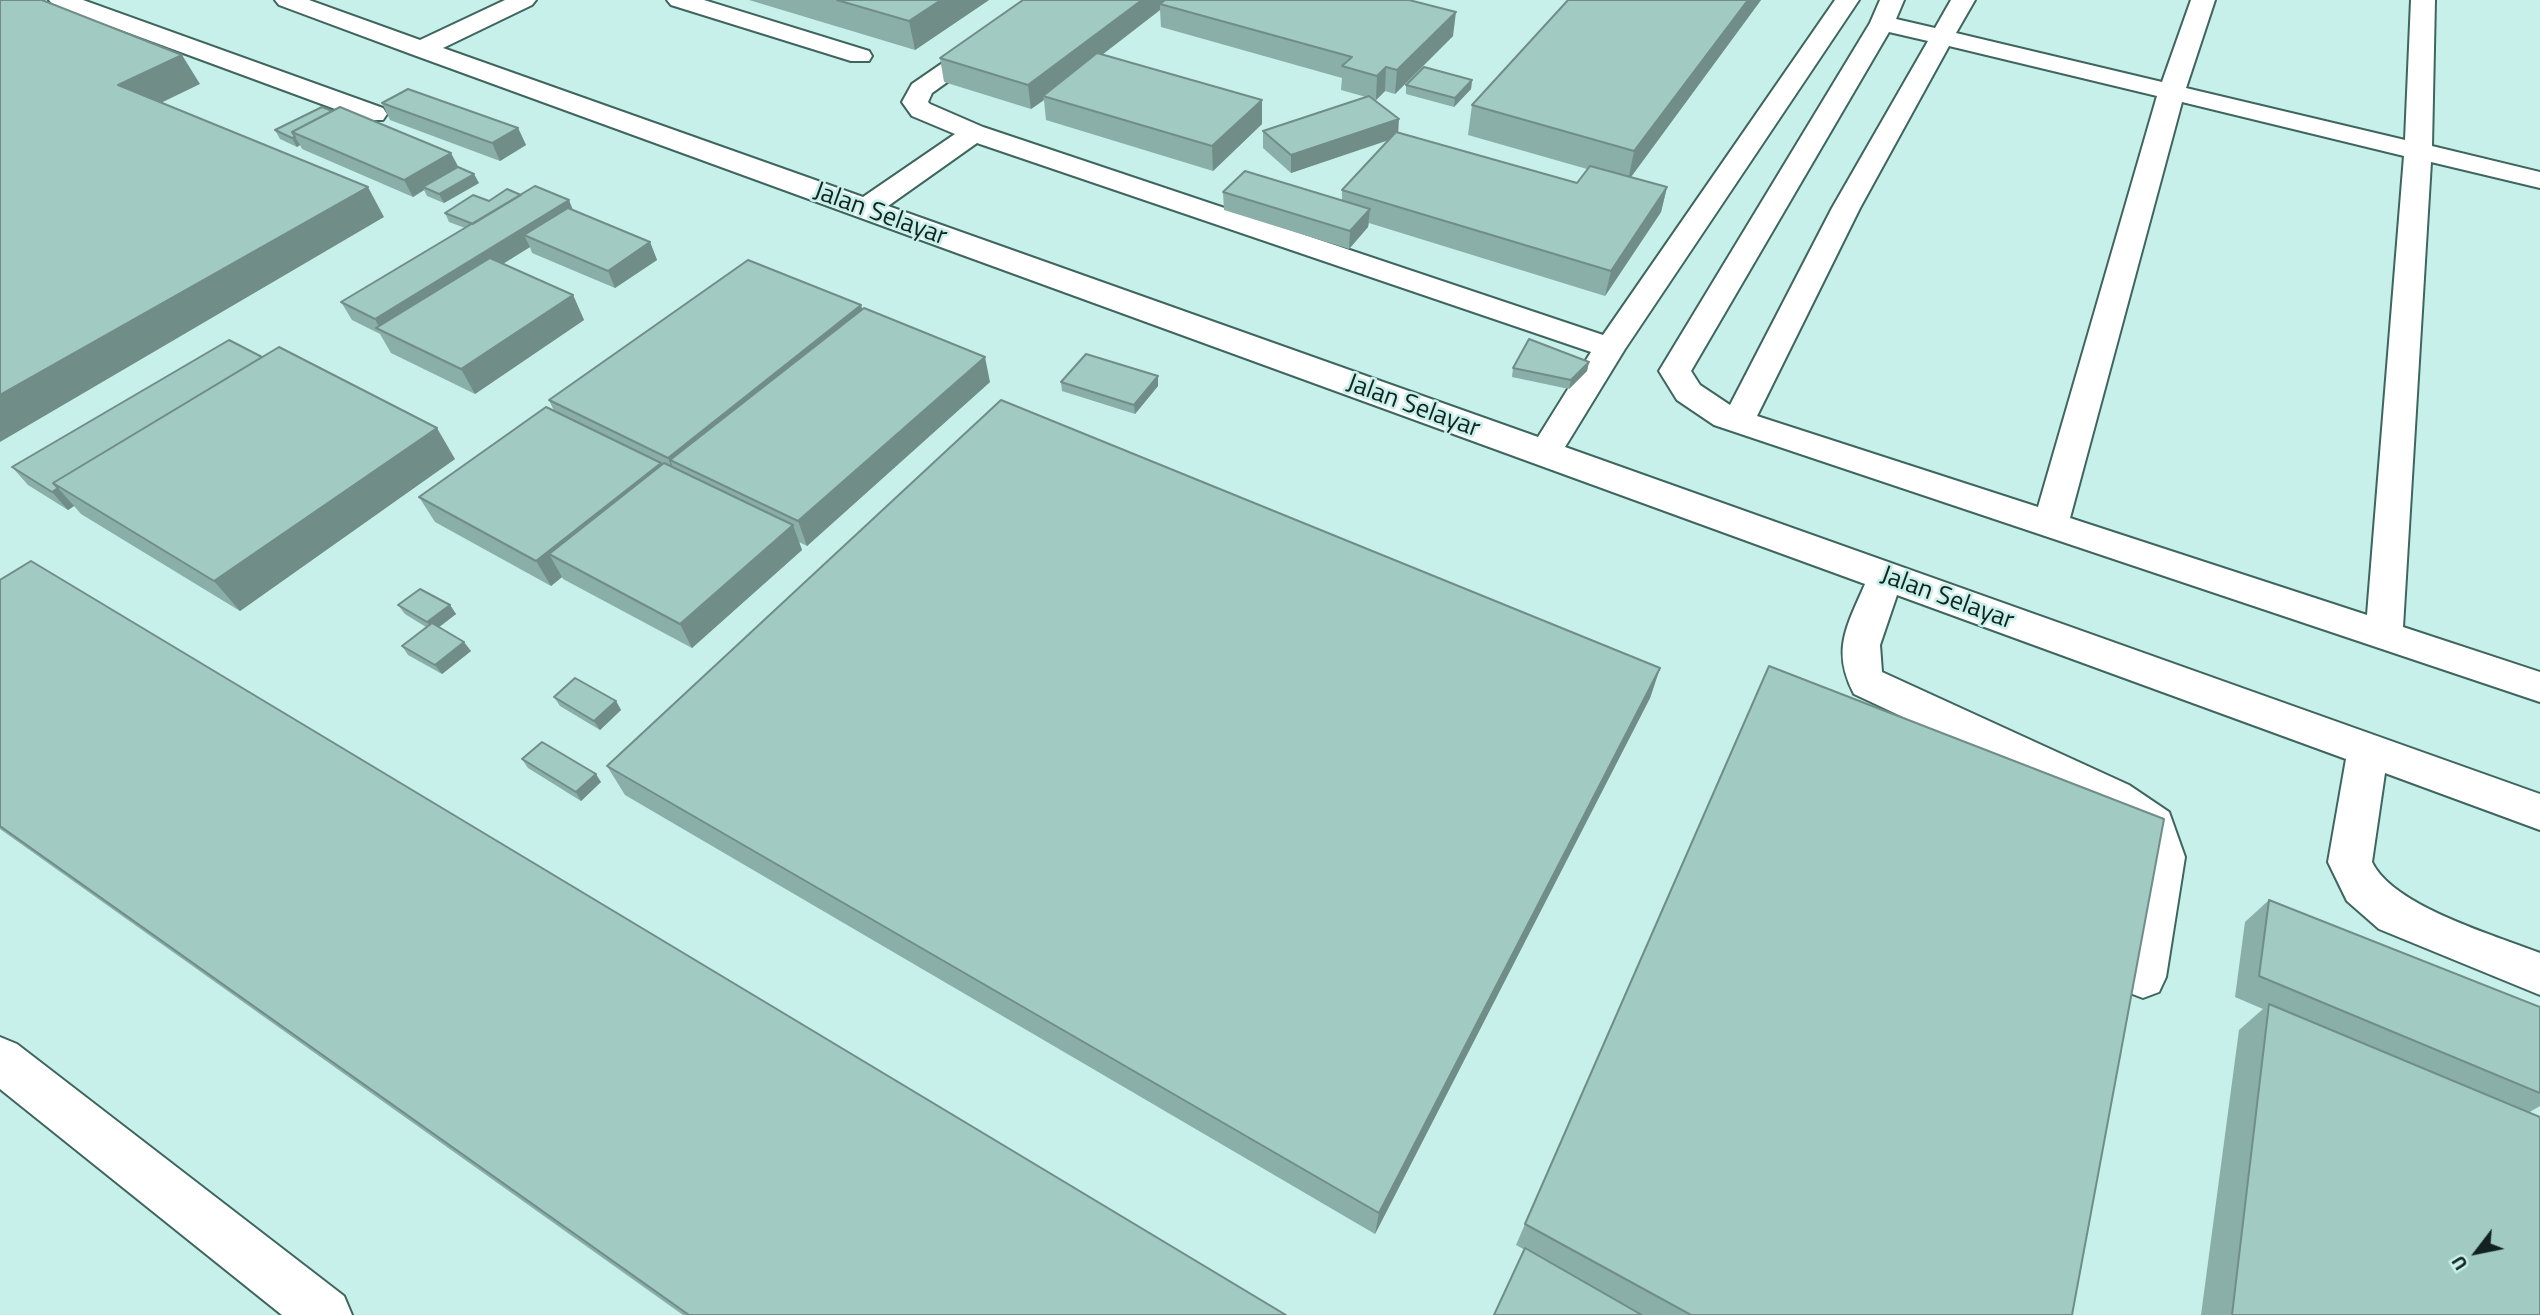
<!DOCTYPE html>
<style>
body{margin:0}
#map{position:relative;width:2540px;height:1315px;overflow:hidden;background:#c6f0e9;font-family:"Titillium Web",sans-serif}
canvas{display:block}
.north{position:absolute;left:2442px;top:1217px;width:70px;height:70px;-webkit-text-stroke:5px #c6f0e9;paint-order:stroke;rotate:238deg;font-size:19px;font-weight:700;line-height:28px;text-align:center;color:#122220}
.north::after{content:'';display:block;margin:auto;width:24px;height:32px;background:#122220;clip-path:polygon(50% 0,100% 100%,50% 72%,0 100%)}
</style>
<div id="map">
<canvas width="2540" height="1315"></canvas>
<div class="north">U</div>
</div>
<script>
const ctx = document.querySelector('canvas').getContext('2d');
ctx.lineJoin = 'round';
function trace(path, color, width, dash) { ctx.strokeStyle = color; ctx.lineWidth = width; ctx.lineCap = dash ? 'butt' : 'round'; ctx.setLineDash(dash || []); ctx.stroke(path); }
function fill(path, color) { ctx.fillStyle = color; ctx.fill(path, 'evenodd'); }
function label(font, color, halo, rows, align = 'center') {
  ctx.font = font + ' "Titillium Web",sans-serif'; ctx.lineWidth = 5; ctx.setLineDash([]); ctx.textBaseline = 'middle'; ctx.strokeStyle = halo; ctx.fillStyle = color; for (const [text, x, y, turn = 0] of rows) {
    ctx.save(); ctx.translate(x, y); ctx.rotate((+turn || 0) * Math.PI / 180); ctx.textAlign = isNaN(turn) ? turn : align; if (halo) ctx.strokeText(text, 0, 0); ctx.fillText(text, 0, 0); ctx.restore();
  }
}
const minor = new Path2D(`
 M49,0H83L383,108L387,114L383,120H365L53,5Z
 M275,0H309L420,40L505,0H536L532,5L443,48L863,197L955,134L912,116L902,102L912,84L1034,0H1062L932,93L928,102L930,104L983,127L1603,335L1835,0H1859L1625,349L1565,447L2540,794V830L2385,773L2372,862C2393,906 2494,935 2540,953V995L2379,929L2347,901L2328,862L2346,759L1897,595L1880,645L1882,672L2129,785L2169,812L2185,857L2166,977L2159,992L2143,998L2127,992L2120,977L2141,857L2136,835L2099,809L1854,694C1831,650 1847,626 1865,584L411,54L279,5ZM977,143L1591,352L1538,437L888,206Z
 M667,0H704L869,51L872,56L869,61H851L671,5Z
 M1880,0H1904L1896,19L1935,28L1951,0H1975L1956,33L2162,82L2191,0H2215L2186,88L2405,140L2411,0H2435L2432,146L2540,172V188L2431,162L2403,627L2540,672V702L1714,425L1677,400L1659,371L1870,23ZM1889,32L1928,41L1832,208L1730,405L1700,385L1691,371ZM1949,46L2157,96L2038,507L1757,416L1860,208ZM2182,102L2404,156L2367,615L2070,518Z
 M0,1037L17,1044L344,1296L352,1315H282L0,1089Z`);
const wall = new Path2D(`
 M749,0H989L915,50Z
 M1023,0H1409L1453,36L1395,94L1385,91L1376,100L1373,99L1398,132L1577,183L1587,169L1468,135L1472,105L1568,0H1761L1631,177L1667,187L1661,212L1605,296L1369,223L1368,227L1349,249L1224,210L1223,192L1342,201V190L1389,139L1291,173L1263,148V131L1366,97L1341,90L1342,78L1161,27L1160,10L1102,55L1262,124L1213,171L1046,120L1044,100L1031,109L944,82L940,58Z
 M1472,80L1471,89L1454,107L1406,94V85Z
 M382,103L518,128L526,145L500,161L390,120Z
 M322,107L458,167L479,183L444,203L427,196L424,190L413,197L302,149L300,145L297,147L280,139L275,130Z
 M489,201L573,210L650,242L657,260L615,288L532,253L530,247L503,264L573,295L584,320L475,394L391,353L380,334L352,320L341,302L465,228L449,222L445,213Z
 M861,305L862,309L990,382L807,546L799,542L802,550L692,648L563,579L562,577L551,586L435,522L419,497L554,411L549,400Z
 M1589,362L1587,371L1569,389L1512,377L1513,368Z
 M1061,382L1158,386L1135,414L1062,391Z
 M455,459L240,611L81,514L74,506L68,510L28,485L12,467Z
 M0,580L1286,1315H683L0,829Z
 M398,605H450L456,614L439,627L471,651L442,674L408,655L402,646L426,627L405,614Z
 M1660,668L1650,698L1375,1234L625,795L607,766Z
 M554,697L616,701L621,710L600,730L560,706Z
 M522,759L601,782L581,801L528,768Z
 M2269,900L2540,1007V1106L2528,1113L2540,1315H2201L2239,1030L2263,1009L2235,997L2245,922Z
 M1525,1224L2072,1315H1643L1516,1245Z`);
const shadedWall = new Path2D(`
 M941,0H989L915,50L909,21Z
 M1142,0H1174L1160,4V10L1047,97L1043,96L1044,100L1031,109L1028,85Z
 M1748,0H1761L1628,181L1634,151Z
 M1456,12L1453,36L1395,94L1397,70Z
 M182,55L200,84L138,114L118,85Z
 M1386,67L1385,91L1376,100L1377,76Z
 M1472,80L1471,89L1454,107L1455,98Z
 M1262,100V124L1213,171L1212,146Z
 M1399,119L1398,137L1291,173V155Z
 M518,128L526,145L500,161L492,143Z
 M295,137L300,145L297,147L292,138Z
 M451,153L460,170L423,187L424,190L413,197L404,180Z
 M474,174L479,183L444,203L439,194Z
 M368,187L384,217L0,442V395Z
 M1667,187L1661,212L1605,296L1611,271Z
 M569,200L576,218L524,235L530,247L389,334L381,331L375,319Z
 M1370,209L1368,227L1349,249L1350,231Z
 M650,242L657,260L615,288L608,271Z
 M573,295L584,320L475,394L461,369Z
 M861,305L868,331L670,460L679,482L678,483L668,458Z
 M985,357L990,382L807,546L798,521Z
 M1589,362L1587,371L1569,389L1571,380Z
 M1158,376V386L1135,414L1134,405Z
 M437,428L455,459L240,611L214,581Z
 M661,463L672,488L549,554L562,577L551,586L536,561Z
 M58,488L74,506L68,510L52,492Z
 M793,525L802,550L692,648L680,624Z
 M450,605L456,614L434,631L427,622Z
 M464,642L471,651L442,674L435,665Z
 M1660,668L1650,698L1375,1234L1379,1213Z
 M616,701L621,710L600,730L594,721Z
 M596,774L601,782L581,801L576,792Z`);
const building = new Path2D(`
 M0,0H42L182,55L118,85L368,187L0,395Z
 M837,0H941L909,21Z
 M1023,0H1142L1028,85L940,58Z
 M1165,0H1409L1456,12L1397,70L1386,67L1377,76L1342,66L1352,57L1160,4Z
 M1568,0H1748L1634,151L1472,105Z
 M1097,53L1262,100L1212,146L1043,96Z
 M1424,67L1472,80L1455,98L1406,85Z
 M408,89L518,128L492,143L382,103Z
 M1369,96L1399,119L1291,155L1263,131Z
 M322,107L332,111L292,132L295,137L292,138L275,130Z
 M340,107L451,153L404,180L292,132Z
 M1396,132L1577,183L1590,166L1667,187L1611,271L1342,190Z
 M458,167L474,174L439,194L423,187Z
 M1245,171L1370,209L1350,231L1223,192Z
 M535,186L569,200L375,319L341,302Z
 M507,189L521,195L473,224L445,213L473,195L489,201Z
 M568,208L650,242L608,271L524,235Z
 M490,258L573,295L461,369L376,328Z
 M748,260L861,305L668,458L549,400Z
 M864,308L985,357L798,521L670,460Z
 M1529,339L1589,362L1571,380L1513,368Z
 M229,340L262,357L53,483L58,488L52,492L12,467Z
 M279,347L437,428L214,581L53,483Z
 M1086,354L1158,376L1134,405L1061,382Z
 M1001,400L1660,668L1379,1213L607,766Z
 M546,407L661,463L536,561L419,497Z
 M664,463L793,525L680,624L549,554Z
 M31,561L1286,1315H689L0,826V580Z
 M420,589L450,605L427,622L398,605Z
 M432,623L464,642L435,665L402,646Z
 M1769,666L2164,819L2072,1315H1691L1525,1224Z
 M575,678L616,701L594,721L554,697Z
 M542,742L596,774L576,792L522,759Z
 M2269,900L2540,1007V1093L2259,976Z
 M2269,1004L2540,1117V1315H2232Z
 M1525,1248L1642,1315H1494Z`);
const streetNames = [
 ["Jalan Selayar",880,215,20],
 ["Jalan Selayar",1413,407,20],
 ["Jalan Selayar",1947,599,20]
];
trace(minor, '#3e655e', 4);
fill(minor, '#fff');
fill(wall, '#8aaea8');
fill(shadedWall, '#718d88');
fill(building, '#a1cac3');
trace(building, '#718d88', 2);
label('26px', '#122220', '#c6f0e9', streetNames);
</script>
